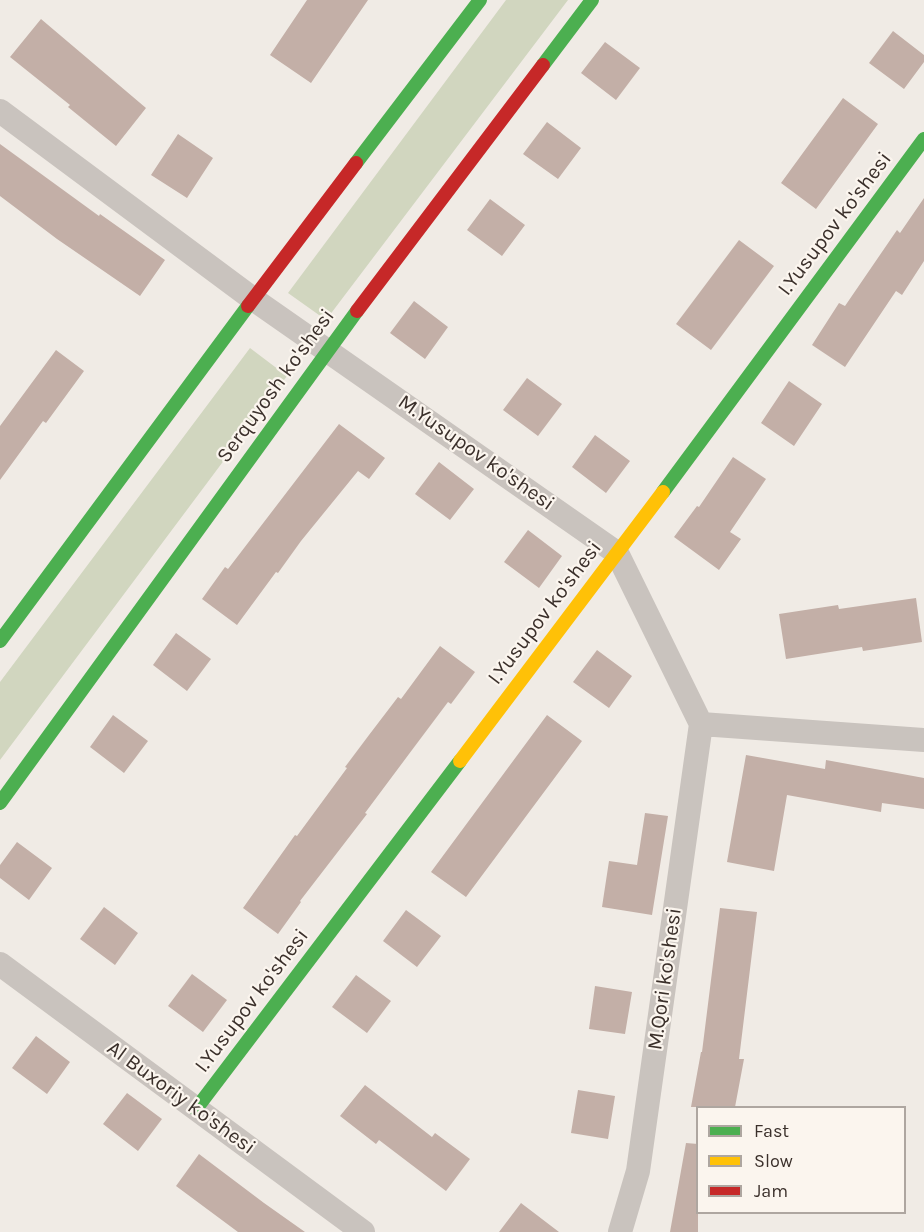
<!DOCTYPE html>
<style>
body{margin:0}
#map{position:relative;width:924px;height:1232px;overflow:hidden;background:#f0ebe5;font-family:Karla,sans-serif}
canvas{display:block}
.legend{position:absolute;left:696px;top:1106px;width:210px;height:108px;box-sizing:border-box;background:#fbf5ee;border:2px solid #aea6a0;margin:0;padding:8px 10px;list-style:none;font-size:18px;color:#3b302b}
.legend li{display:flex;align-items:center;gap:12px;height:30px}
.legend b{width:30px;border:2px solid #aea6a0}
</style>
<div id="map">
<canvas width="924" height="1232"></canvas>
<ul class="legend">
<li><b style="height:8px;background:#4caf50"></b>Fast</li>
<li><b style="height:8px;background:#ffc107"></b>Slow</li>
<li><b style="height:8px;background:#c62828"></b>Jam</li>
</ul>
</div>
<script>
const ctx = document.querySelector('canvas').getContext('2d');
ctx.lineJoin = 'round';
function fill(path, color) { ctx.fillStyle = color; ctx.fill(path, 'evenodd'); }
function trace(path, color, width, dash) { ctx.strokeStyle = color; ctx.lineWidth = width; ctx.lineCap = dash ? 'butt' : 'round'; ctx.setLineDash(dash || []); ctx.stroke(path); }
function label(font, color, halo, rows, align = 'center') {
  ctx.font = font + ' Karla,sans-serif'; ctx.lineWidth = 4.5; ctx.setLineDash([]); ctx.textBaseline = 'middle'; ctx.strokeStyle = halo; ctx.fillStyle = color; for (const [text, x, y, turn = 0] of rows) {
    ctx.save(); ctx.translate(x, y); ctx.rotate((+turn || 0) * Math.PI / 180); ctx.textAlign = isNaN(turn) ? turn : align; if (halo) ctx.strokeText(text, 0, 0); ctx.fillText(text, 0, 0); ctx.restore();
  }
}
const green = new Path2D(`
 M506,0H568L326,320L288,293Z
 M250,348L287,376L0,760V682Z`);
const building = new Path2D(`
 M307,0H368L311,83L270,55Z
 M41,19L146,108L116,146L68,107L70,105L10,57Z
 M893,31L924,55V62L904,89L869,63Z
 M605,42L640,68L616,100L581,73Z
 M843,98L878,124L816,209L781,183Z
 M547,122L581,148L558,179L523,154Z
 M178,134L213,158L187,198L151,175Z
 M0,144L99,216L100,214L165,260L140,296L57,239L0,196Z
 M924,198V261L902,295L896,291L845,367L812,345L839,303L845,306L897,230L900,233Z
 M490,199L525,225L502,256L467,230Z
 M739,240L774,266L711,350L676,324Z
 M414,301L448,327L425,359L390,333Z
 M56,350L84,371L46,423L43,421L0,480V426Z
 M527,378L562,404L538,436L503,410Z
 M789,381L822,404L794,446L761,423Z
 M339,424L385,458L369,479L358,471L301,541L278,573L276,572L237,625L202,599L225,567L228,569Z
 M595,435L630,461L606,493L572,467Z
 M733,457L766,479L730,532L741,539L719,570L674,537L697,506L699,507Z
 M439,462L474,489L450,520L415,494Z
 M528,530L562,556L539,588L504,562Z
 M916,598L922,642L863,651L862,647L786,659L779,614L838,605L839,609Z
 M176,633L211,659L187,691L153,665Z
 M440,646L475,672L451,704L448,702L409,754L365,813L367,814L300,901L301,902L278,934L243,908L295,835L297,836L347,768L345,767L369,735L398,697L401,699Z
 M597,650L632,676L609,708L573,682Z
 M113,715L148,741L124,773L90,747Z
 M547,715L582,741L466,897L431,872Z
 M746,755L825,769L826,760L924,778V809L882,803L881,812L787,795L774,871L727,862Z
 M645,813L668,816L652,915L602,907L609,861L637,865Z
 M17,842L52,868L29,900L0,878V865Z
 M104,907L138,933L115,965L80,939Z
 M720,908L757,912L739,1059H744L735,1107H691L701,1052H702Z
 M406,910L441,936L417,967L383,941Z
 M192,974L227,1000L203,1032L168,1006Z
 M356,975L391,1001L367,1033L332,1007Z
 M595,986L632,992L625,1034L589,1029Z
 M36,1036L70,1062L47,1094L12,1068Z
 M365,1085L432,1137L435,1133L470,1159L446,1191L379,1140L376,1144L340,1116Z
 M578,1090L615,1096L608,1139L571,1133Z
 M127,1093L162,1119L138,1151L103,1124Z
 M686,1143L698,1144V1232H670Z
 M199,1154L264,1203L305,1232H238L176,1186Z
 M521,1203L559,1232H499Z`);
const street = new Path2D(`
 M0,111L253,299L617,553L701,724
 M701,724L924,740
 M0,964L363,1232
 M620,1232L638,1171L701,724`);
const fast = new Path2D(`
 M543,65L592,0
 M356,163L480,0
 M663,492L924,139
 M0,641L248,306
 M0,803L357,311
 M196,1109L460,761`);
const slow = new Path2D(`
 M460,761L663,492`);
const jam = new Path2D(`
 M248,306L356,163
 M357,311L543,65`);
const streetNames = [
 ["I.Yusupov ko'shesi",835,224,-53],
 ["Serquyosh ko'shesi",276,386,-54],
 ["M.Yusupov ko'shesi",476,453,35],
 ["I.Yusupov ko'shesi",545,613,-53],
 ["M.Qori ko'shesi",665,979,-82],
 ["I.Yusupov ko'shesi",252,1001,-53],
 ["Al Buxoriy ko'shesi",181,1098,36]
];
fill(green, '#d1d6bf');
fill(building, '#c3afa7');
trace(street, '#c9c3be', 24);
trace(fast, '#4caf50', 14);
trace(slow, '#ffc107', 14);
trace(jam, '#c62828', 14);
label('21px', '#3b302b', '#fbf5ee', streetNames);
</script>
